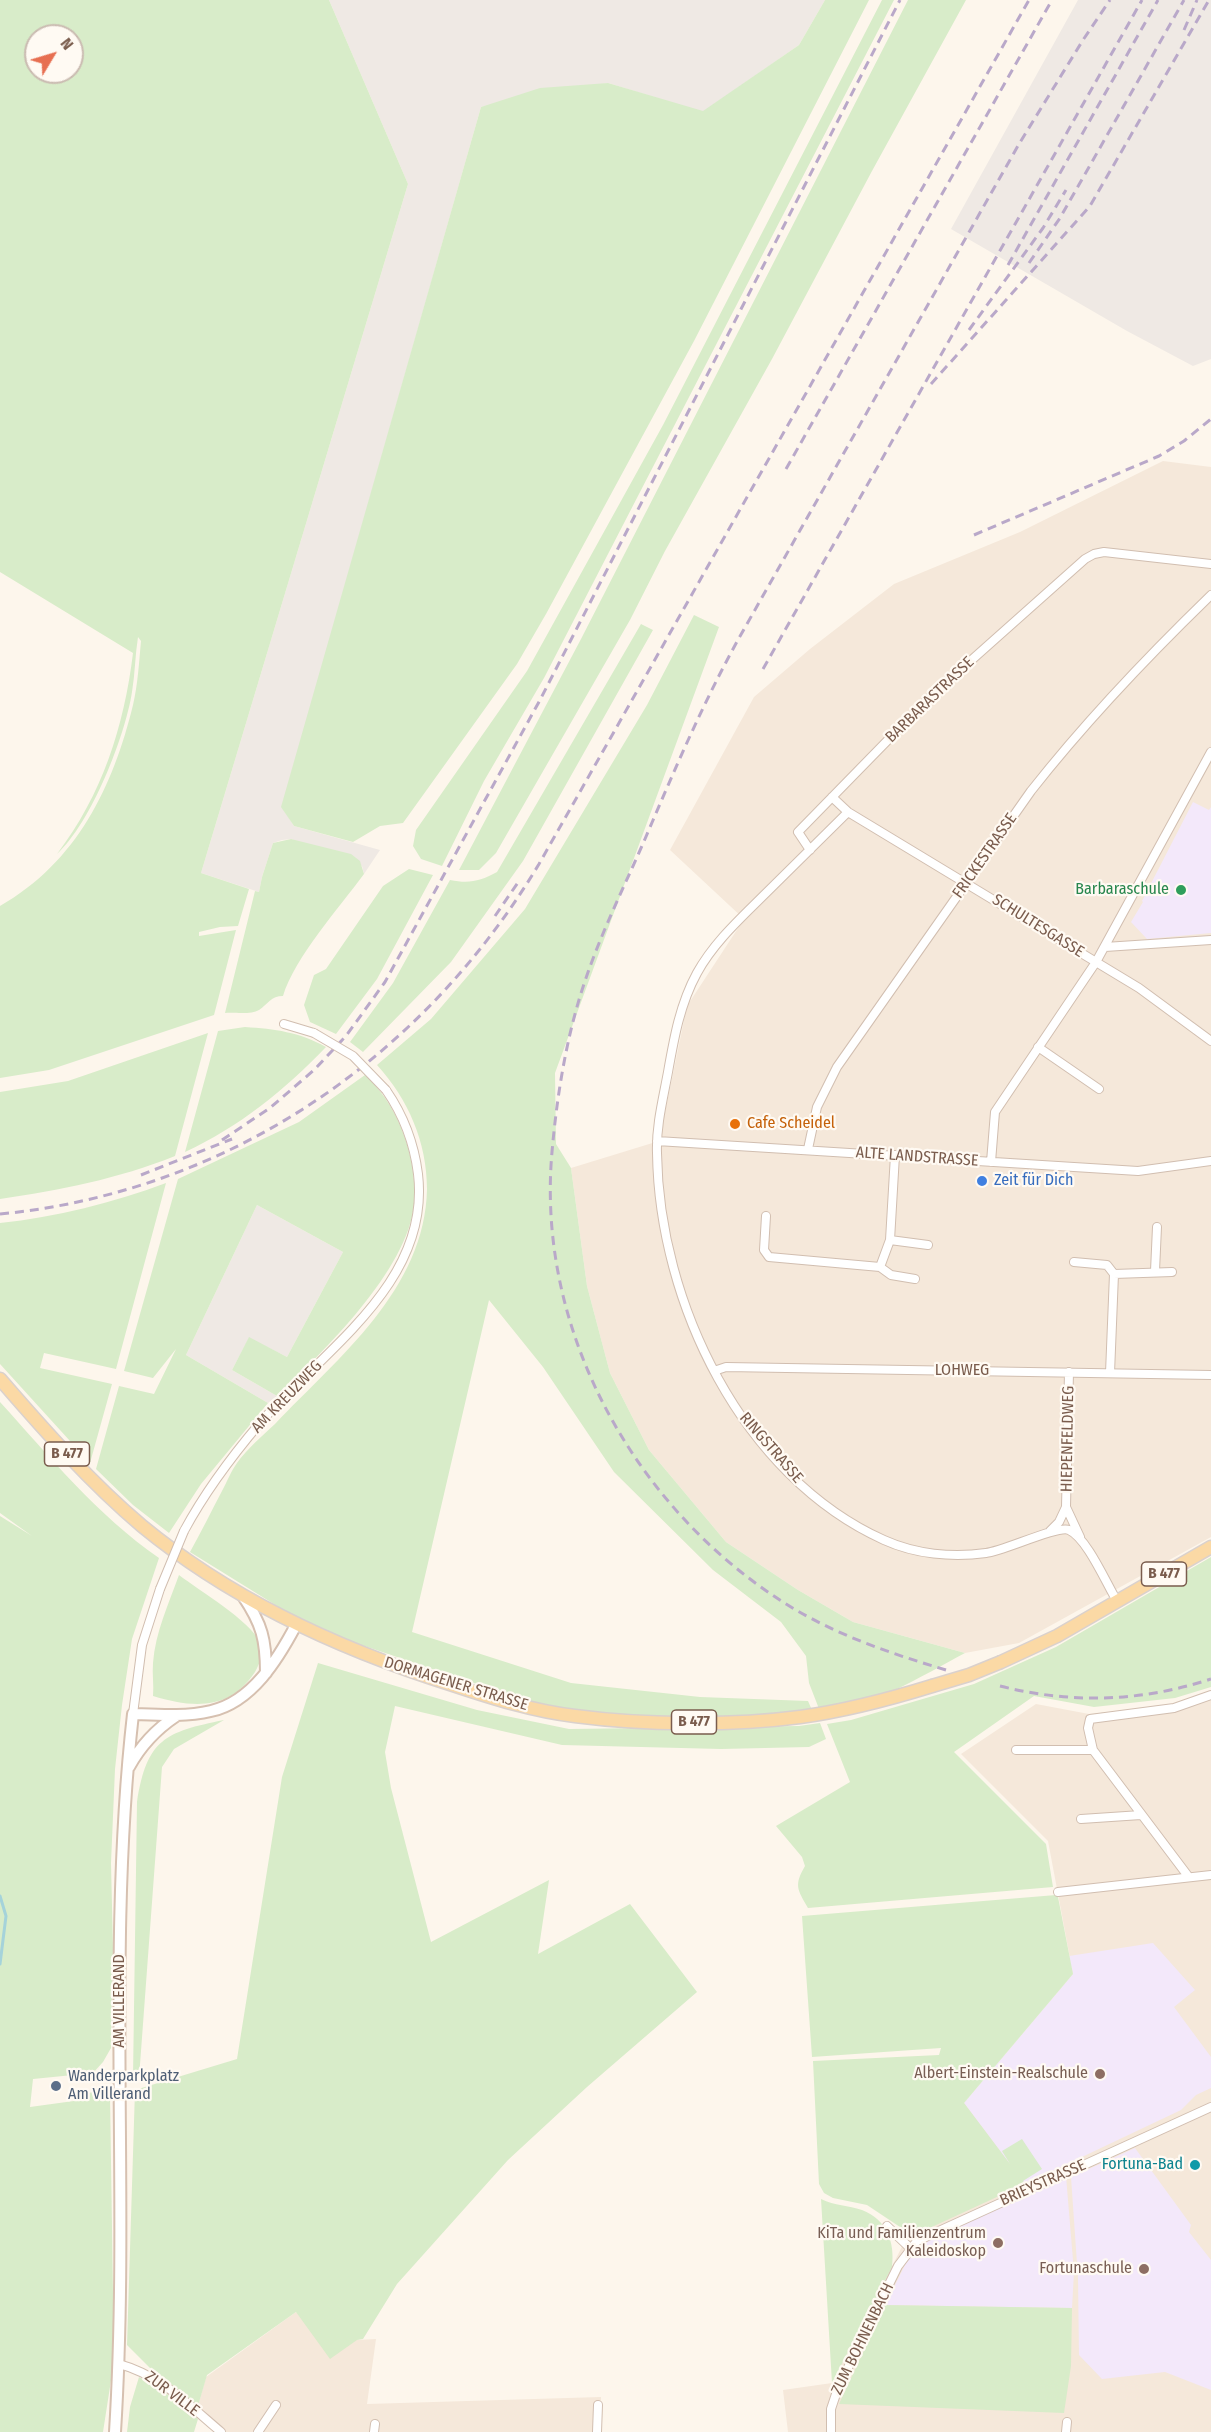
<!DOCTYPE html>
<meta charset="utf-8">
<style>
body{margin:0}
#map{position:relative;width:1211px;height:2432px;overflow:hidden;background:#fdf6ec;font-family:"Fira Sans Condensed",sans-serif}
canvas{display:block}
.north{position:absolute;left:24px;top:24px;width:60px;height:60px;box-sizing:border-box;background:#fffaf3;border:2px solid #cabbb1;border-radius:50%;rotate:52deg;font-size:16px;font-weight:700;line-height:24px;text-align:center;color:#7a5c4d}
.north::after{content:'';display:block;margin:auto;width:21px;height:27px;background:#e76f51;clip-path:polygon(50% 0,100% 100%,50% 72%,0 100%)}
</style>
<div id="map">
<canvas width="1211" height="2432"></canvas>
<div class="north">N</div>
</div>
<script>
const ctx = document.querySelector('canvas').getContext('2d');
ctx.lineJoin = 'round';
function fill(path, color) { ctx.fillStyle = color; ctx.fill(path, 'evenodd'); }
function trace(path, color, width, dash) { ctx.strokeStyle = color; ctx.lineWidth = width; ctx.lineCap = dash ? 'butt' : 'round'; ctx.setLineDash(dash || []); ctx.stroke(path); }
function label(font, color, halo, rows, align = 'center') {
  ctx.font = font + ' "Fira Sans Condensed",sans-serif'; ctx.lineWidth = 4.5; ctx.setLineDash([]); ctx.textBaseline = 'middle'; ctx.strokeStyle = halo; ctx.fillStyle = color; for (const [text, x, y, turn = 0] of rows) {
    ctx.save(); ctx.translate(x, y); ctx.rotate((+turn || 0) * Math.PI / 180); ctx.textAlign = isNaN(turn) ? turn : align; if (halo) ctx.strokeText(text, 0, 0); ctx.fillText(text, 0, 0); ctx.restore();
  }
}
const residential = new Path2D(`
 M1163,461L1211,467V1537L1019,1643L965,1653L853,1622L798,1590L726,1542L649,1450L610,1373L587,1286L571,1168L659,1141L687,1006L744,919L670,850L754,697L810,649L894,584L1020,532Z
 M1211,1694V2432H788L783,2390L832,2383L909,2233L921,2232L964,2103L1073,1974L1048,1841L961,1754L1036,1704L1089,1714L1174,1706Z
 M296,2312L357,2340L376,2339L367,2404L601,2397L600,2432H220L197,2409L206,2377Z`);
const industrial = new Path2D(`
 M329,0H825L799,45L703,112L608,83L481,107L282,807L294,826L380,850L364,874L362,866L291,839L282,840L273,843L262,877L259,892L201,873L408,184Z
 M1078,0H1211V359L1193,366L1127,331L951,229Z
 M257,1205L343,1252L287,1357L249,1338L232,1370L277,1396L268,1403L186,1355Z`);
const education = new Path2D(`
 M1193,802L1209,810L1211,807V933L1147,939L1131,922L1143,902L1142,901Z
 M1153,1943L1195,1990L1174,2007L1211,2057V2088L1196,2095L1181,2110L1025,2184L964,2103L1073,1974L1069,1956Z
 M1135,2148L1191,2225L1189,2232L1211,2260V2390L1165,2372L1102,2379L1079,2355L1078,2278L1071,2177Z
 M1066,2176L1074,2272L1072,2308L885,2305L906,2263L919,2247L946,2230Z`);
const green = new Path2D(`
 M0,0H329L408,184L201,873L249,889L238,926L220,927L199,932V936L236,930L214,1015L49,1070L0,1078V906C77,862 113,787 133,705C138,684 139,662 141,641L138,637C135,656 135,674 132,692C125,737 91,823 57,854C102,795 124,727 133,653L0,572ZM36,36H72V72H36Z
 M825,0H869L694,341L546,614L517,664L403,823L380,826L353,842L294,826L281,807L481,107L540,88L608,83L703,111L799,45Z
 M882,0H894L544,678L484,781L442,866L421,859L413,846L416,830L527,671L663,425Z
 M908,0H966L872,171L772,359L665,551L630,620L496,853L479,870H459L581,639Z
 M694,615L719,627L555,1073L556,1144L571,1168L587,1286L610,1373L649,1450L726,1542L798,1590L853,1622L965,1653C920,1677 872,1707 821,1714L809,1683L806,1656L781,1622L713,1570L614,1472L543,1367L489,1300L412,1632L571,1683L700,1697L808,1701L815,1717L571,1716L335,1636L298,1619L190,1552C201,1532 211,1512 222,1491C227,1482 231,1471 237,1463C247,1449 262,1436 275,1424C339,1357 425,1289 427,1189C427,1142 408,1099 377,1065L431,1019L525,909L647,705Z
 M641,624L653,630L523,861L451,962L363,1052L350,1042L393,983L450,880C470,884 480,881 497,872Z
 M291,839L351,854L360,861L364,874C339,908 295,957 283,996C271,996 268,1004 259,1010C251,1015 234,1012 225,1013L255,891L259,892L262,877L273,843Z
 M409,869L433,875L377,979L336,1034L310,1022L304,1005L314,975L326,969L383,886Z
 M245,1027C275,1029 299,1032 326,1047C285,1090 239,1127 185,1152L218,1031Z
 M208,1033L175,1156C118,1179 60,1190 0,1199V1092L68,1081Z
 M365,1075C385,1093 398,1116 406,1141C412,1160 416,1183 414,1204C408,1270 323,1352 277,1396L232,1370L249,1337L287,1357L343,1252L257,1205L186,1355L268,1403L201,1484L169,1533L133,1505L96,1469L119,1386L154,1394L176,1349L153,1378L124,1371L178,1179L299,1122Z
 M166,1183L116,1369L44,1353L40,1368L112,1384L90,1463L0,1364V1223C56,1217 113,1203 166,1183Z
 M0,1402C50,1457 97,1515 159,1558L132,1639L122,1705L115,1769L111,1863L113,1949L111,2048L103,2062L93,2073L33,2079L30,2107L81,2100C89,2090 99,2089 110,2095L114,2361L103,2432H0V1516L32,1536L0,1513Z
 M1211,1557V1687L1175,1698L1094,1707L1034,1696L954,1752L1046,1844L1053,1887L808,1908C797,1889 794,1885 805,1866L802,1857L776,1826L850,1782L827,1724L851,1720L974,1684L1056,1647Z
 M179,1575C200,1591 249,1620 260,1642C265,1651 260,1663 255,1672C229,1711 193,1708 153,1696C154,1685 152,1674 153,1663C155,1633 169,1603 179,1575Z
 M318,1663L477,1710L569,1729L799,1726L820,1723L826,1739L809,1747L721,1749L562,1745L395,1706L385,1752L391,1788L431,1942L549,1880L538,1954L630,1904L697,1992L587,2087L508,2160L397,2284L363,2339L357,2340L330,2359L296,2312L207,2375L198,2406L150,2368L127,2345L135,2090L237,2059L282,1777Z
 M224,1720L174,1749L162,1767L139,2078L133,2077L137,1802C147,1739 165,1732 224,1720Z
 M1056,1895L1058,1897L1073,1974L964,2103L1010,2164L1002,2151L1022,2139L1042,2169L1023,2181L1025,2184L921,2232L909,2233L867,2205L833,2198L824,2193L819,2184L813,2061L939,2055L941,2048L812,2057L802,1916Z
 M821,2199C835,2206 848,2205 862,2210C887,2220 895,2242 892,2267L832,2383Z
 M885,2305L1072,2308L1071,2366L1064,2413L839,2404Z
 M139,2377L161,2389L198,2419L194,2432H127L130,2407Z`);
const stream = new Path2D(`
 M0,1896L6,1916L0,1964`);
const street = new Path2D(`
 M832,797L848,812L1139,988L1211,1041
 M848,812C821,839 793,866 765,894C741,918 714,942 697,973C680,1004 674,1038 668,1072C663,1099 656,1126 657,1153C659,1302 742,1476 884,1540C915,1554 952,1558 986,1553C1004,1551 1058,1525 1069,1530C1087,1538 1106,1583 1117,1601
 M810,850L798,832L930,697L1085,559L1094,554L1104,552L1211,564
 M1105,947L1211,940
 M284,1024L314,1033
 M1038,1047L1099,1089
 M657,1141L1138,1171L1211,1161
 M808,1149L817,1107L837,1067L1031,791C1086,721 1147,657 1211,595
 M991,1162L995,1112L1096,962L1211,752
 M766,1216L764,1250L769,1257L880,1267L890,1240L895,1155
 M890,1240L928,1245
 M1074,1262L1107,1265L1114,1274L1110,1373
 M880,1267L891,1275L915,1279
 M1155,1271L1157,1227
 M1114,1274L1172,1272
 M714,1371L726,1367L1211,1375
 M1066,1507L1080,1537
 M184,1531C205,1492 232,1456 260,1423C323,1350 431,1283 418,1174C414,1142 404,1116 386,1090
 M1050,1531L1059,1522L1066,1507L1069,1372
 M133,1714L142,1645L160,1589
 M1016,1750H1093
 M1081,1819L1141,1815
 M1188,1876L1093,1750L1088,1728L1090,1719L1174,1708L1211,1695
 M1058,1892L1211,1875
 M887,2226L910,2248
 M119,2364C160,2375 189,2405 221,2432
 M258,2432L276,2405
 M374,2432L375,2424
 M597,2432L598,2405
 M831,2432V2409L838,2388L898,2266L917,2241L1211,2107
 M1066,2432L1067,2422`);
const secondary = new Path2D(`
 M243,1596C262,1624 266,1640 266,1673
 M129,1767C141,1745 155,1730 176,1716
 M115,2432C130,2193 106,1952 133,1714C159,1715 185,1717 211,1711C252,1702 278,1659 296,1625`);
const primary = new Path2D(`
 M0,1379C44,1430 90,1482 142,1526C233,1601 341,1650 453,1685C492,1698 533,1711 575,1716C643,1725 731,1726 800,1717C844,1711 890,1699 932,1686
 M1001,1662L1057,1636L1211,1547`);
const rail = new Path2D(`
 M1184,30L1197,0
 M1029,263L1060,218L1184,0
 M1008,265L1158,0
 M969,330L1043,228L1066,190
 M931,384L1090,206L1209,0
 M786,469L1052,0
 M974,535L1159,456L1184,441L1211,419
 M763,669L1142,0
 M495,916L519,881
 M222,1140L270,1108L314,1070L346,1036L385,982L540,700L900,0
 M141,1175L232,1139
 M0,1214C228,1192 423,1058 539,864L1029,0
 M946,1670C889,1653 833,1634 783,1602C634,1507 536,1330 552,1152C557,1094 567,1033 586,978C602,931 625,885 645,839C674,771 703,703 739,638L1019,144L1083,40L1110,0
 M1000,1686C1071,1704 1141,1702 1211,1679`);
const streetBridge = new Path2D(`
 M314,1033L353,1056L386,1090
 M160,1589L184,1531`);
const primaryBridge = new Path2D(`
 M932,1686L969,1675L1001,1662`);
const markers = [
 [1181,890,6,"#2e9e5b"],
 [735,1124,6,"#e8710a"],
 [982,1181,6,"#3f7fe0"],
 [1100,2074,6,"#8d6e63"],
 [56,2086,6,"#5c6f8a"],
 [1195,2165,6,"#0f9aa8"],
 [998,2243,6,"#8d6e63"],
 [1144,2269,6,"#8d6e63"]
];
const shields = [
 [67,1454,45],
 [1164,1574,45],
 [694,1722,45]
];
const shieldNames = [
 ["B 477",67,1454],
 ["B 477",1164,1574],
 ["B 477",694,1722]
];
const streetNames = [
 ["BARBARASTRASSE",930,700,-44],
 ["FRICKESTRASSE",985,856,-55],
 ["SCHULTESGASSE",1038,926,32],
 ["ALTE LANDSTRASSE",917,1157,4],
 ["LOHWEG",962,1371],
 ["AM KREUZWEG",287,1397,-46],
 ["HIEPENFELDWEG",1068,1439,-89],
 ["RINGSTRASSE",771,1448,49],
 ["DORMAGENER STRASSE",456,1684,17],
 ["AM VILLERAND",120,2001,-90],
 ["BRIEYSTRASSE",1043,2183,-24],
 ["ZUM BOHNENBACH",863,2339,-64],
 ["ZUR VILLE",172,2394,37]
];
const leisureNames = [
 ["Barbaraschule",1169,890]
];
const foodNames = [
 ["Cafe Scheidel",747,1124]
];
const shopNames = [
 ["Zeit für Dich",994,1181]
];
const educationNames = [
 ["Albert-Einstein-Realschule",1088,2074],
 ["KiTa und Familienzentrum",986,2234],
 ["Kaleidoskop",986,2252],
 ["Fortunaschule",1132,2269]
];
const serviceNames = [
 ["Wanderparkplatz",68,2077],
 ["Am Villerand",68,2095]
];
const cultureNames = [
 ["Fortuna-Bad",1183,2165]
];
fill(residential, '#f5e8da');
fill(industrial, '#efe9e4');
fill(education, '#f3e8fa');
fill(green, '#d8ecc9');
trace(stream, '#a5d3da', 3);
trace(street, '#d1beb0', 10);
trace(secondary, '#d6c0b0', 14);
trace(primary, '#dad1cd', 15);
trace(street, '#fff', 8);
trace(secondary, '#fff', 10);
trace(primary, '#fbd9a5', 12);
trace(rail, '#b9a8c9', 3, [9, 6]);
trace(streetBridge, '#d1beb0', 10, []);
trace(primaryBridge, '#dad1cd', 15, []);
trace(streetBridge, '#fff', 8);
trace(primaryBridge, '#fbd9a5', 12);
for (const [x, y, r, color] of markers) { const dot = new Path2D(); dot.arc(x, y, r, 0, 2 * Math.PI); ctx.fillStyle = color; ctx.fill(dot); trace(dot, '#fffaf3', 2); }
for (const [x, y, w] of shields) { const box = new Path2D(); box.roundRect(x - w / 2, y - 12, w, 24, 4.5); ctx.fillStyle = '#fffaf3'; ctx.fill(box); trace(box, '#7a5c4d', 1.5); }
label('bold 15px', '#7a5c4d', null, shieldNames);
label('16px', '#7a5c4d', '#fffaf3', streetNames);
label('16px', '#27864d', '#fffaf3', leisureNames, 'right');
label('16px', '#c56008', '#fffaf3', foodNames, 'left');
label('16px', '#366cbe', '#fffaf3', shopNames, 'left');
label('16px', '#785e54', '#fffaf3', educationNames, 'right');
label('16px', '#4e5e75', '#fffaf3', serviceNames, 'left');
label('16px', '#0d838f', '#fffaf3', cultureNames, 'right');
</script>
